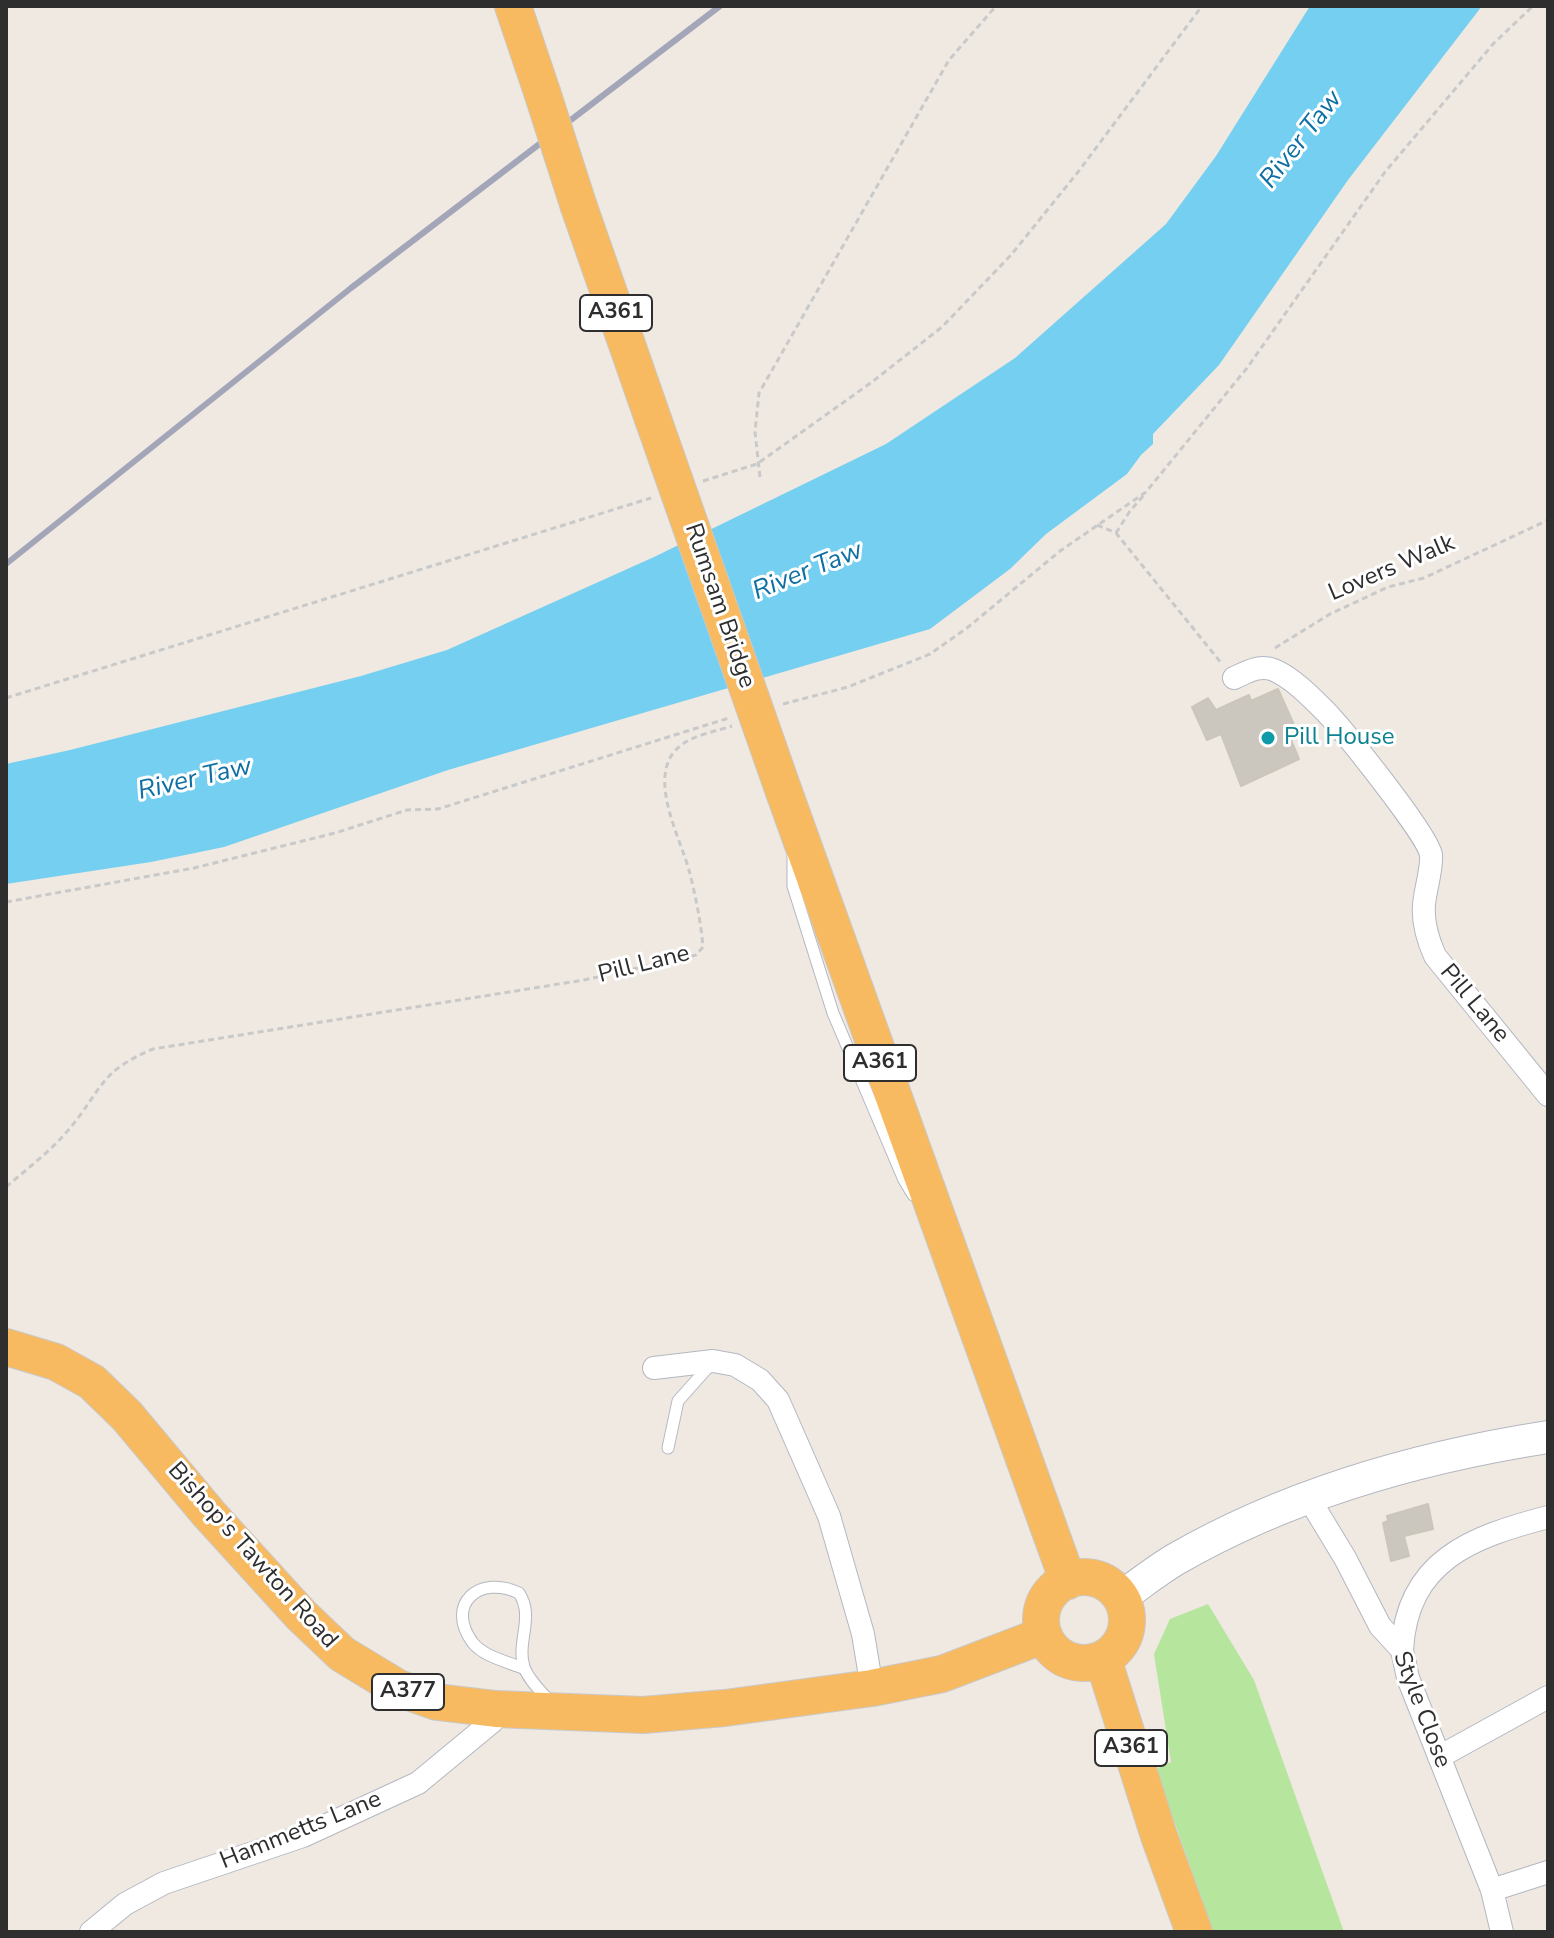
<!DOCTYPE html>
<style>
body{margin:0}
#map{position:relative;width:1554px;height:1938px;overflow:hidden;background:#efe9e1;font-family:"Nunito Sans",sans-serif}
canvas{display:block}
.frame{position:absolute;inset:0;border:8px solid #2e2e2e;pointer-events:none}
</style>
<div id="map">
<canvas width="1554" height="1938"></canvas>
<div class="frame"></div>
</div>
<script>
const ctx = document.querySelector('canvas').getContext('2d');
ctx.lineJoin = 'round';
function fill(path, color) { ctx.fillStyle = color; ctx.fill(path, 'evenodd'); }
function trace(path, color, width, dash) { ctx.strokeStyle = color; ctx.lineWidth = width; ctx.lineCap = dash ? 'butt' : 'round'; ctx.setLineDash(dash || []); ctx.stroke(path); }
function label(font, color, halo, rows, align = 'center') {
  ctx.font = font + ' "Nunito Sans",sans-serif'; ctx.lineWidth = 6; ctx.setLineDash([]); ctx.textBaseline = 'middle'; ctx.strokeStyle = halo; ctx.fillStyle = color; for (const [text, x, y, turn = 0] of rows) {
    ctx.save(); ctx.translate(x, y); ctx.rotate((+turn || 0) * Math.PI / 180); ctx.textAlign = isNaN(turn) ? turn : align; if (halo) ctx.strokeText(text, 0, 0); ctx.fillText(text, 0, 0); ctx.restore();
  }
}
const green = new Path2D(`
 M1208,1604L1254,1680L1344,1932H1213L1156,1769L1171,1762L1154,1654L1170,1619Z`);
const water = new Path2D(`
 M1310,6H1482L1348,180L1219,365L1153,434V444L1141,455L1127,474L1046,534L1010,569L930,629L448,770L224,847L151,862L6,884V764L70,750L361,676L447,650L654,557L886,444L1015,358L1166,224L1216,156Z`);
const building = new Path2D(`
 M1278,689L1299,736L1291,740L1299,759L1241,786L1221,734L1207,740L1192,707L1208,698L1216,710L1249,695L1251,701Z
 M1428,1504L1433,1529L1404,1536L1409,1556L1391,1561L1383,1523L1388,1521L1387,1516Z`);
const path = new Path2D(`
 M760,477L755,432L759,393L949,60L996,6
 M703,481L757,464L872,382L942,327L1011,255L1078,172L1202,6
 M1097,525L1116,533L1222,664
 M1116,533L1130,511L1144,495
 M1275,648L1330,614L1388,587L1424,578L1548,520
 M6,698L651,498
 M783,704L848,687L930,654L967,628L1060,551L1146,492L1247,368L1385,172L1494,43L1533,6
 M6,902L194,868L335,833L407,810L438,809L729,718
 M6,1187C28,1168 51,1151 70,1128C103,1088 100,1071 153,1049L584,980L696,955L703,947C701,923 696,898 690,874C682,840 644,775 680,746C693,735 717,731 732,726`);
const service = new Path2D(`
 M793,856V886L833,1013L904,1180L913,1195
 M668,1448L678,1401L710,1365
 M525,1669C509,1662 484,1657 473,1643C444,1604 480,1574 519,1593C535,1617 516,1642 524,1667C529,1681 542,1692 551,1703`);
const minor = new Path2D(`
 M1234,678C1247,672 1260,664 1274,670C1294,679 1311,697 1326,712C1344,731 1428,835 1431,855C1432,867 1427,884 1425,897C1421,917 1427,938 1435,956L1548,1095
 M654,1368L713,1361L735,1365L760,1380L778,1400L829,1516L863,1634L872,1688
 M1308,1497L1345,1558L1380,1626L1402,1650L1408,1678L1492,1890L1502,1932
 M1402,1650C1407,1560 1472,1537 1548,1517
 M1439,1757L1548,1697
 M1492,1890L1548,1872
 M91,1932L125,1904L164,1883L303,1836L418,1783L493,1721L496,1709`);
const secondary = new Path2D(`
 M1121,1597C1139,1585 1157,1570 1176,1559C1291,1493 1419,1457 1548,1437`);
const trunk = new Path2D(`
 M513,6L542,92
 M579,207L653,419
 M784,792L1068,1581
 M6,1347L56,1362L92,1382L127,1416L209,1514L301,1615L342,1654L398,1688L437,1702L496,1709L643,1715L725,1708L872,1688L942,1674L1044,1635
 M1041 1620a43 43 0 1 1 86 0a43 43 0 1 1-86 0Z
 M1103,1659L1159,1836L1194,1932`);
const rail = new Path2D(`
 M6,564L351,288L720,6`);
const trunkBridge = new Path2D(`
 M542,92L579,207
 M653,419L784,792`);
const markers = [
 [1268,738,8,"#0f9aa8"]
];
const shields = [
 [616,313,72],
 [880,1063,72],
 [408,1692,72],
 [1131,1748,72]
];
const shieldNames = [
 ["A361",616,313],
 ["A361",880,1063],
 ["A377",408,1692],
 ["A361",1131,1748]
];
const streetNames = [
 ["Lovers Walk",1392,569,-23],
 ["Rumsam Bridge",719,606,71],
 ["Pill Lane",644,965,-14],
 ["Pill Lane",1474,1004,50],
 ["Bishop's Tawton Road",252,1556,48],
 ["Style Close",1421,1710,69],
 ["Hammetts Lane",301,1831,-22]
];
const cultureNames = [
 ["Pill House",1284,738]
];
const waterNames = [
 ["River Taw",1302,140,-52],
 ["River Taw",808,572,-22],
 ["River Taw",195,780,-13]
];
fill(green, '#b6e59e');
fill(water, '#75cff0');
fill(building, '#cbc7bf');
trace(building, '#cbc5ba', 2);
trace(service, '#b4b7c1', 13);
trace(minor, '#b4b7c1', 24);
trace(secondary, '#b4b7c1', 34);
trace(trunk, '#c9c9c9', 38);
trace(path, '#c9c9c9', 3, [6, 4]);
trace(service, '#fff', 11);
trace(minor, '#fff', 22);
trace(secondary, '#fff', 32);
trace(trunk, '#f8ba60', 36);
trace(rail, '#a3a6b8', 6);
trace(trunkBridge, '#c9c9c9', 38, []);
trace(trunkBridge, '#f8ba60', 36);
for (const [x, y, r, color] of markers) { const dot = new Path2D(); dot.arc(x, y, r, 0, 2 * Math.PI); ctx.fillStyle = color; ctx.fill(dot); trace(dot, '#fff', 3); }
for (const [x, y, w] of shields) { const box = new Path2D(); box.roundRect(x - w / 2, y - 18, w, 36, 6); ctx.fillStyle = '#fff'; ctx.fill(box); trace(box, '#2e2e2e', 2); }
label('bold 22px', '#2e2e2e', null, shieldNames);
label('24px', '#2e2e2e', '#fff', streetNames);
label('24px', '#0d838f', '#fff', cultureNames, 'left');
label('italic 26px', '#0d6fa3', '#fff', waterNames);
</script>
